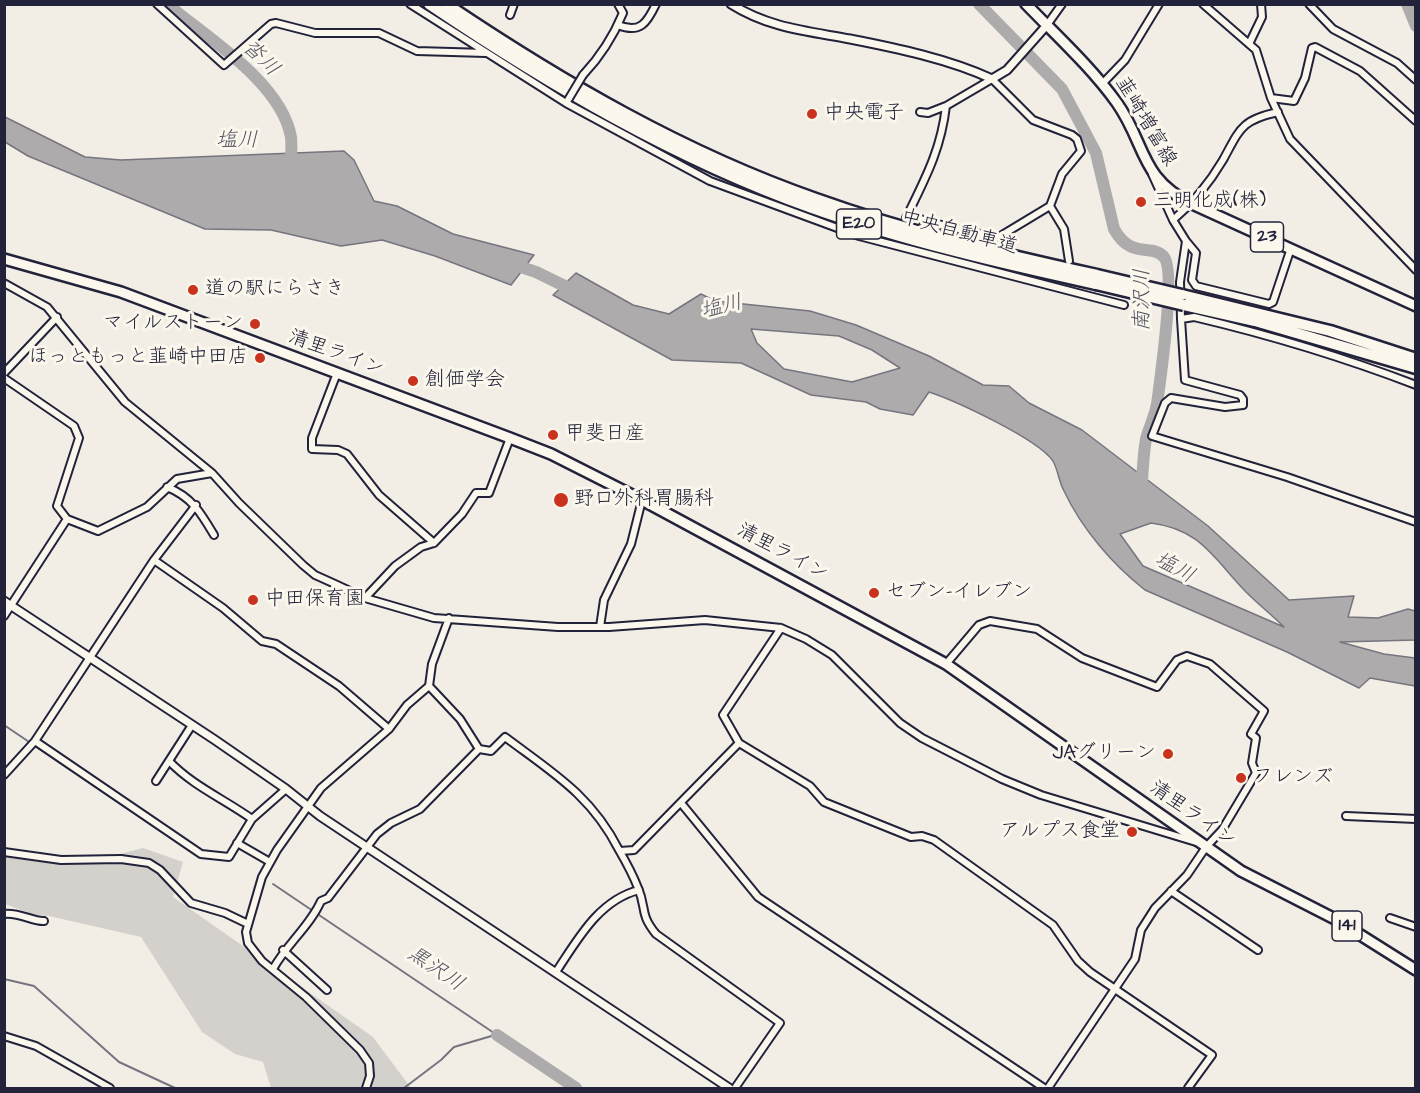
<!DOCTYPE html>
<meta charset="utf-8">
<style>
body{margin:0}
#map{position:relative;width:1420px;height:1093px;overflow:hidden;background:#f2eee5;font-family:"Architects Daughter",sans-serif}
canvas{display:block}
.frame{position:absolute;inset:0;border:6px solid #22223b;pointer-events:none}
</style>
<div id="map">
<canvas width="1420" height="1093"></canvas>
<div class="frame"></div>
</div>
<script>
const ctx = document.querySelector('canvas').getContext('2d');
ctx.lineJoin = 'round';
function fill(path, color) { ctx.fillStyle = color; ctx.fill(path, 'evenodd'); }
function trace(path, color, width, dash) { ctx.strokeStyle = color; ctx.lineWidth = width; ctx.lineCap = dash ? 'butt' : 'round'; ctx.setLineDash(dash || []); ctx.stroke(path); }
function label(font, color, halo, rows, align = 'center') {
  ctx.font = font + ' "Architects Daughter","Klee One",sans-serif'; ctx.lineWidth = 6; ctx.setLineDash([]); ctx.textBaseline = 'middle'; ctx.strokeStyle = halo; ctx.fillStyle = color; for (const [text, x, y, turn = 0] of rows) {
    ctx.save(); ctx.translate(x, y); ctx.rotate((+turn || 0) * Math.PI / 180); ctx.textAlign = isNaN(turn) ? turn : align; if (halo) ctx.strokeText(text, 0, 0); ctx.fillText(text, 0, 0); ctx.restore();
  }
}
const green = new Path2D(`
 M143,848L183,862L173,897L373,1037L411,1088H271L263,1062L235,1054L202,1032L141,937L49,916L34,915L5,904L4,857L86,863Z`);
const water = new Path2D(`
 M5,117L85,157L121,160L344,151L354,160L374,201L397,206L453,234L534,255L511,285L435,256L382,240L341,246L271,230L205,229L28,156L5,142Z
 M576,273L633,305L669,314L701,294L715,301L810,311L856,325L929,356L983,385L1009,386L1029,403L1082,430L1208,526L1289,600L1354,596L1348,617L1378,618L1408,609L1415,611V640L1340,642L1384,654L1415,658V686L1370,678L1359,688L1287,652L1145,590C1112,564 1082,529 1064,491C1059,482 1058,470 1053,461C1038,439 956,401 929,392L913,415L880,409L866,402L811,395L741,363L672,360L553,295ZM751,329L839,336L872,350L900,368L852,382L784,369L757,343ZM1151,523C1201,529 1214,559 1246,592C1258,604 1272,615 1284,627L1143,566L1120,534Z`);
const stream = new Path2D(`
 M4,725L199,857L216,859
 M273,884L497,1035
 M4,979L34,986L119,1062L175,1088
 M404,1088L441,1060L454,1047L495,1035`);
const river = new Path2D(`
 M167,4C207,38 281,82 291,137C292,145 291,155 291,164
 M979,4L1062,89L1096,153L1114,229C1131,260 1152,243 1164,257C1176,272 1160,381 1157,404C1155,416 1149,427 1146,439C1143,455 1143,473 1141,490
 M1407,4L1416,26
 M509,263L536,272L579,293
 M497,1035L576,1088`);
const minor = new Path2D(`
 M157,4L224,65L271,24L276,23L315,33H379L417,51L486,53
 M410,4L566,103L710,181L859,236L1124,305
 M1203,4L1256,50L1271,98L1290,139L1416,270
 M1309,4L1333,29L1397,63L1416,80
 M510,15L514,4
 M618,25C640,34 647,23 656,4
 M1047,25L1062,4
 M1249,44L1262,17L1261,4
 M583,75C601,56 613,37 623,13L618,4
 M1102,84L1125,60L1159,4
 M1271,98L1294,101L1305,78L1312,48L1315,47L1360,71L1416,121
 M920,112L928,113L946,106
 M1152,174L1173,220L1186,241L1180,282L1181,319L1194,317C1270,335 1343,357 1416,385
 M1050,206L1064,229L1069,261
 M906,218C925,179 941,150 946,106L992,79L1033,120L1072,135L1077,139L1081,151L1062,174L1050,206L997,238L925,221L908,213
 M1173,220C1192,204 1210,182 1223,160C1240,129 1241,120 1278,112
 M1186,241L1196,253L1192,280L1196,286L1269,304L1273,302L1291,248
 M4,283L47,307L125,402L212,473L239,503L303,565L315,575L335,584L365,598L434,618L558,627H609L705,620L781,628L806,639L832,655L900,723L922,738L1002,779L1041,795L1196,842
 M1181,319L1185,380L1240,395L1243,399V405L1225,407L1171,398L1165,403L1152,436L1287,477L1416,522
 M4,373L57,317
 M337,373L312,438V449L338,450L347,454L379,495L434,543
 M4,378L74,426L79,438L57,506L67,519
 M167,487C192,497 201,513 214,535
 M154,560L223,608L262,641L276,644L339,686L389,729
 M365,598L395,566L421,547L434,543L462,514L476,493H489L510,438
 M4,616L67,519L98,531L147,507L177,479L212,473
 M600,627L604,600L631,544L642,500
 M781,628L723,715L739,743L810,786L824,802L911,837L922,836L934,840L1053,925L1078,961L1090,972L1212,1055L1188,1088
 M946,664L979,625L990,621L1037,629L1082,658L1157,687L1177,660L1187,656L1210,664L1264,711L1251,734L1256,738L1252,763L1256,773L1222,830L1206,847L1187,875L1155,908L1141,930L1135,959L1048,1088
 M429,686L460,719L479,749L491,751L505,737C553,773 591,795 619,850C626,862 633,875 638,888C647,909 639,913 656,934L780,1023L735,1088
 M35,741L201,854L229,857L252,819L286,789
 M169,761C193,786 224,799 252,819
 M4,775L35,741L154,560L196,505
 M156,781L192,725
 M681,803L758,897L1044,1088
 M1346,816L1416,819
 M237,843L270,862
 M620,851L634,850L739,743
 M4,852L61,860L121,859L149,863L160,870L191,903L225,913L248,924
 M1171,891L1258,950
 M4,914C19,912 34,922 44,921
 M1390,918L1416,927
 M283,950L327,990
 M273,969C286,945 310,926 321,901L328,898L377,834L391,823L420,809L479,749
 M556,972C578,939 599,900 639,890
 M4,1036L36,1046L110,1088
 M366,1088L370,1076L369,1063L360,1050L306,997L262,961L248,943L246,932L262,877L277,850L321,788L389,729L407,705L429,686L432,664L449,618`);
const tertiary = new Path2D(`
 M731,4C769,28 807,31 850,39C896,48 949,59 992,79L1007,70L1047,25
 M4,601L215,740L286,789L320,816L729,1088`);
const primary = new Path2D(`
 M1026,4C1057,36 1091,67 1117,103C1146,144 1139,178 1192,204L1416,306`);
const trunk = new Path2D(`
 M4,259L121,292L510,438L551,454L642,500L946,664L1241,871L1335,919L1416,970`);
const motorway = new Path2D(`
 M429,4C549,85 675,159 812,208C905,241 1000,263 1096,284
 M446,4C562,82 684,153 816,199C908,232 1002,254 1097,275
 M1182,295L1330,331L1416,359
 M1184,305L1255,321L1416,368`);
const minorBridge = new Path2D(`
 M568,100L583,75`);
const motorwayBridge = new Path2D(`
 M1097,275L1182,295
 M1096,284L1184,305`);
const markers = [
 [812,114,6,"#c8321e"],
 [1141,202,6,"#c8321e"],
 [193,290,6,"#c8321e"],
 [255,324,6,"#c8321e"],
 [260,358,6,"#c8321e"],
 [413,381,6,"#c8321e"],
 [553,435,6,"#c8321e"],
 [561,500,8,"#c8321e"],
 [874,593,6,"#c8321e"],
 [253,600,6,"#c8321e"],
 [1168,754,6,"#c8321e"],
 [1241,778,6,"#c8321e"],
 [1132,832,6,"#c8321e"]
];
const shields = [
 [859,224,45],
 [1267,237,33],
 [1347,926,30]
];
const shieldNames = [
 ["E20",859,224],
 ["23",1267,237],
 ["141",1347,926]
];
const poiNames = [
 ["中央電子",824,114],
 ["三明化成(株)",1153,202],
 ["道の駅にらさき",205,290],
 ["マイルストーン",243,324,"right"],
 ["ほっともっと韮崎中田店",248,358,"right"],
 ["創価学会",425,381],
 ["甲斐日産",565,435],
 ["野口外科胃腸科",574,500],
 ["セブン-イレブン",886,593],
 ["中田保育園",265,600],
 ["JAグリーン",1156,754,"right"],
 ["フレンズ",1253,778],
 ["アルプス食堂",1120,832,"right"]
];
const streetNames = [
 ["韮崎増富線",1145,122,59],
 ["中央自動車道",959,233,15],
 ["清里ライン",336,354,20],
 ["清里ライン",782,553,28],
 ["清里ライン",1192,815,35]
];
const waterNames = [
 ["沓川",260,59,44],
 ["塩川",237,142],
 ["南沢川",1144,300,-90],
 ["塩川",722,308,-14],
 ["塩川",1174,569,28],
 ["黒沢川",435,970,34]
];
fill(green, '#d4d1cc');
fill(water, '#aeabad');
trace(water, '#76747f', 1.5);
trace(stream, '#76747f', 2);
trace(river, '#aeabad', 12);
trace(minor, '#22223b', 10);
trace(tertiary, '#22223b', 11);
trace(primary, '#22223b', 14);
trace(trunk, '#22223b', 14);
trace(motorway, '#22223b', 15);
trace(minor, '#fbf7ec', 6);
trace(tertiary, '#fbf7ec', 7);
trace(primary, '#fbf7ec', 9);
trace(trunk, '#fbf7ec', 9);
trace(motorway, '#fbf7ec', 10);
trace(minorBridge, '#22223b', 10, []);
trace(motorwayBridge, '#22223b', 15, []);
trace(minorBridge, '#fbf7ec', 6);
trace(motorwayBridge, '#fbf7ec', 10);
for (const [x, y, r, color] of markers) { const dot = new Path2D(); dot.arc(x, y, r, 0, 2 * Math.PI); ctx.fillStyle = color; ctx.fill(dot); trace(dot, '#fbf7ec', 2); }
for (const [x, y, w] of shields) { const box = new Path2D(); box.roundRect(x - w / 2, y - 15, w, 30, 4.5); ctx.fillStyle = '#fbf7ec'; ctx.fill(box); trace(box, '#22223b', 1.5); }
label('bold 18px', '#22223b', null, shieldNames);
label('20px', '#22223b', '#fbf7ec', poiNames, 'left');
label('20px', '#22223b', '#fbf7ec', streetNames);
label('italic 21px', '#535263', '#fbf7ec', waterNames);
</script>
